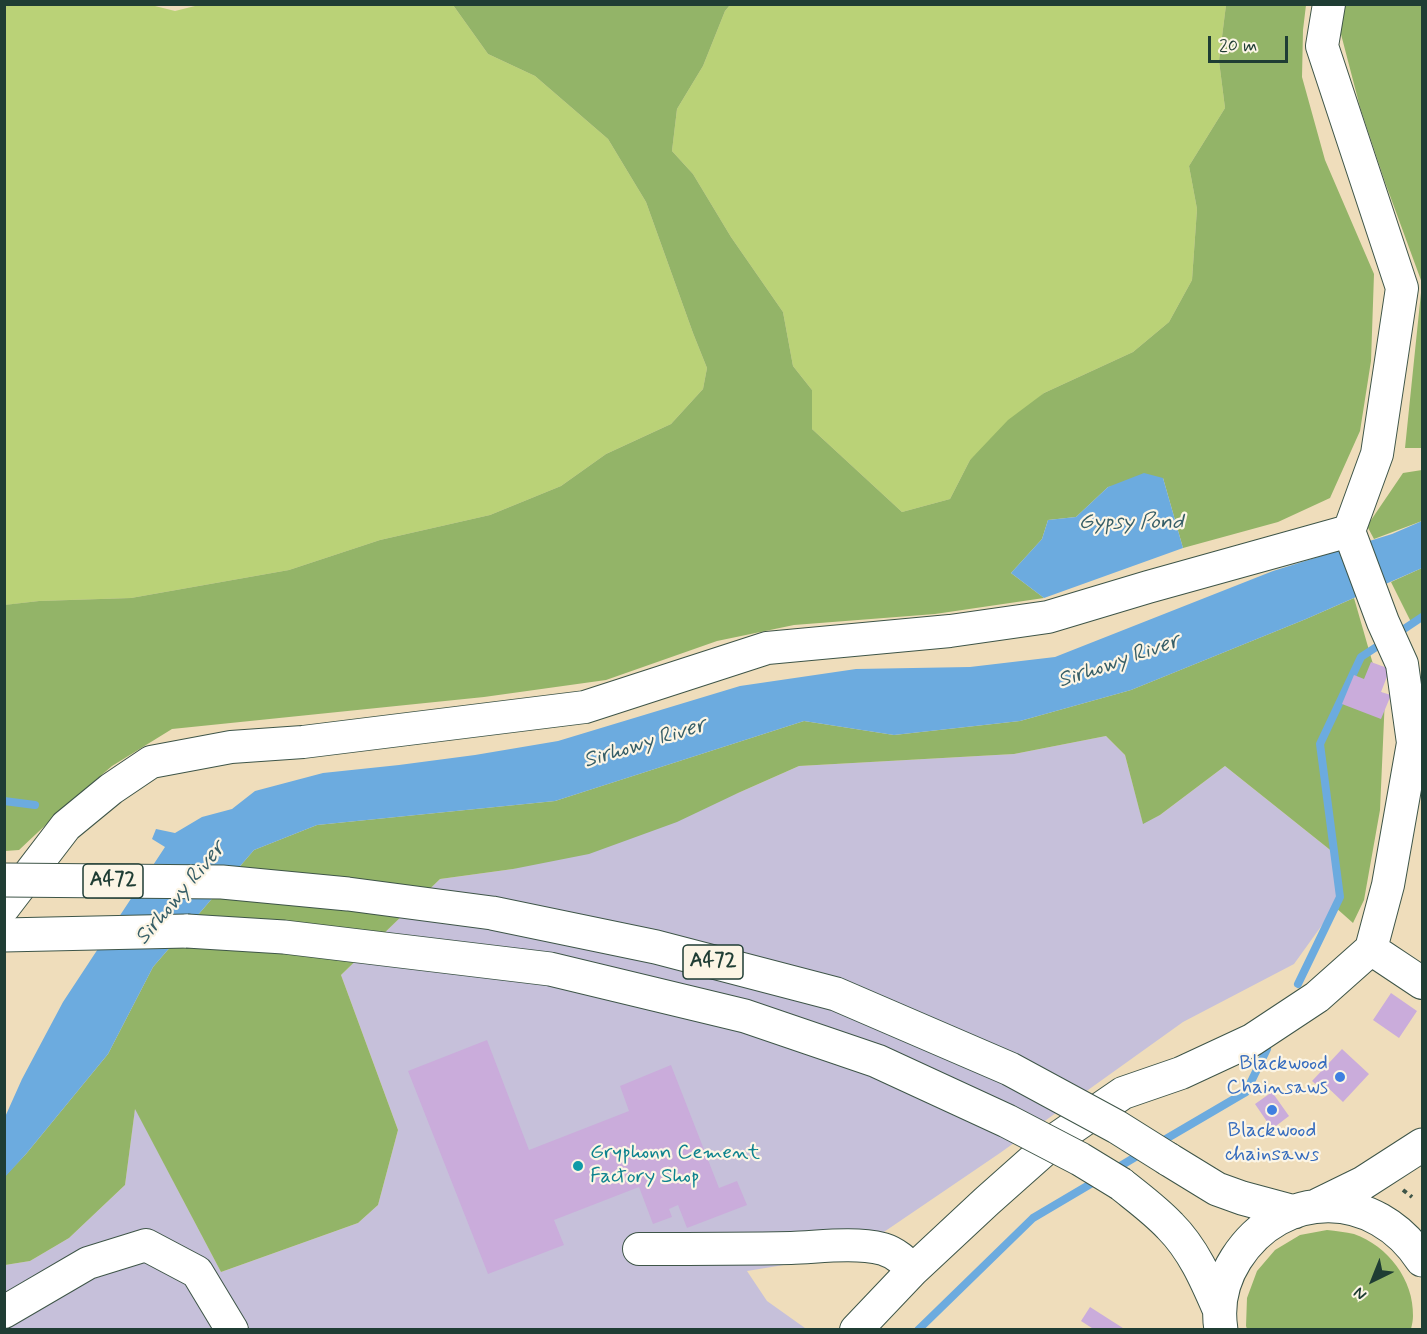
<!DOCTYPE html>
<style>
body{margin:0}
#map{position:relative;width:1427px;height:1334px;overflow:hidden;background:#efddbb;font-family:Mynerve,sans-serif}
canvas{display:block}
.frame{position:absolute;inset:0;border:6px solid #1f3d34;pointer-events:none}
.north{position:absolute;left:1343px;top:1250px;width:60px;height:60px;-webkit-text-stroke:4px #fcf5e5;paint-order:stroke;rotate:223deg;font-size:16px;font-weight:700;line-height:24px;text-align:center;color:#1f3d34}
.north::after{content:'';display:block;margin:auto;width:21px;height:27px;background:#1f3d34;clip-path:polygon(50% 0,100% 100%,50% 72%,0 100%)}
.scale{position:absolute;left:1208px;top:36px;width:80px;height:27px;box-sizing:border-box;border:3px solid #1f3d34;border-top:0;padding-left:8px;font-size:18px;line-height:21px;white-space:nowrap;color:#1f3d34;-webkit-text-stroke:4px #fcf5e5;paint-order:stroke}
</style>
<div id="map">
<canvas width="1427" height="1334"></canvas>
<div class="frame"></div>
<div class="north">N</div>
<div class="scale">20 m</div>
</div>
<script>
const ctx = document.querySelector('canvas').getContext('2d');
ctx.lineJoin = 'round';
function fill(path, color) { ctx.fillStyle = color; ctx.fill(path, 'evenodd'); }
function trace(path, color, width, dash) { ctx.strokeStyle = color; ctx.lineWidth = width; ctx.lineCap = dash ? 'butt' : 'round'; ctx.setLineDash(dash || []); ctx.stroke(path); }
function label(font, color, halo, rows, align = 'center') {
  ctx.font = font + ' Mynerve,sans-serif'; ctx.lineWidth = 4.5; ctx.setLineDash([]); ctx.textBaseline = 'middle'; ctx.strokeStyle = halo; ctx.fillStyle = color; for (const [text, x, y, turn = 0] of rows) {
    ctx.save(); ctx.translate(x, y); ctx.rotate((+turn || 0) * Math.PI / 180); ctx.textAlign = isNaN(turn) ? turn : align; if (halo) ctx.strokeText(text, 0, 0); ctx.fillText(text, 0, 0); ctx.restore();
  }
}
const industrial = new Path2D(`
 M1106,736L1125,755L1143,823L1160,815L1225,766L1334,853L1340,897L1335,907L1294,964L1183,1022L1000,1153L878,1236L845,1255L747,1271L767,1301L805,1328V1329L5,1330V1265L30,1261L69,1238L125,1185L135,1108L221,1272L358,1223L378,1205L398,1130L341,975L440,879L513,869L738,793L799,766L1014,754Z`);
const green = new Path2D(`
 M147,4L175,11L203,4L453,5L488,54L535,76L608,139L646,202L693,333L707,368L703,389L671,424L606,454L561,486L490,515L380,540L289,570L131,598L39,601L5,605L4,5Z
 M730,5H1226L1219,61L1225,108L1189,166L1197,209L1192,280L1169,322L1133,352L1044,393L970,460L950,499L902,512L812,429V390L793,366L783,312L731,237L693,174L672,151L677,109L703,66L725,11Z`);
const forest = new Path2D(`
 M453,5H730L725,11L703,66L677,109L672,151L693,174L731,237L783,312L793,366L812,390V429L902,512L950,499L970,460L1008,420L1044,393L1133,352L1169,322L1192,280L1197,209L1189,166L1225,108L1219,61L1226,5H1306L1303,30L1302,77L1325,160L1374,274L1371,361L1360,431L1330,498L1278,522L1183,548L1163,478L1108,487L1076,517L1048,520L1042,539L1011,573L1044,598L935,614L794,625L717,641L606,680L484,697L172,729L112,766L69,803L19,850L5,851L4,605L39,601L131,598L289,570L380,540L490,515L561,486L606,454L671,424L703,389L707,368L693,333L646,202L608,139L535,76L488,54Z
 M1338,5H1422V448H1405L1422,283L1385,182L1360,107L1336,15Z
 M1422,470V521L1374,539L1367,526L1403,473Z
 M1422,568V617L1412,624L1391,582Z
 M1354,598L1381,692L1385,697L1380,810L1364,900L1353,923L1335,907L1340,896L1334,853L1225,766L1160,815L1143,824L1125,755L1106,736L1014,754L799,766L738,793L677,822L589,854L513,869L440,879L341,975L398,1130L378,1205L358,1223L221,1272L135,1109L125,1185L69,1238L30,1261L5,1265L4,1177L26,1154L108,1054L153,967L254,850L317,825L555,801L804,721L894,735L1020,721L1131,690L1306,619Z
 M1327,1230C1336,1231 1346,1232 1354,1234C1388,1246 1414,1280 1413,1316C1413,1320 1412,1325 1411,1329H1247L1246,1326L1247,1298L1257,1271L1275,1250L1300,1235Z`);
const water = new Path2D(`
 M1144,473L1163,478L1183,548L1044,598L1011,573L1042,539L1048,520L1076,517L1108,487Z
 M1422,521V568L1306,619L1131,690L1020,721L894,735L804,721L555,801L317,825L254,850L153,967L108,1054L26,1154L5,1177V1117L22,1079L63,1002L165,847L152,839L156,829L175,833L202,817L232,809L255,791L323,773L399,765L475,755L558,741L740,686L856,669L970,667L1055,657L1273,571L1392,534Z`);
const stream = new Path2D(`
 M1395,635L1422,617
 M4,801L35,805
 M1298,984L1340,897L1320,744L1361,657L1384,642
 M1159,1143L1246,1092L1267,1049
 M1112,1171L1142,1153
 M918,1330L1033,1218L1099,1179`);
const building = new Path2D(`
 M1371,662L1390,669L1381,692L1391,695L1381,719L1342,704L1354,675L1364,679Z
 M1391,993L1417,1011L1399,1038L1373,1020Z
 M487,1040L529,1150L629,1111L620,1086L671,1065L719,1188L737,1181L747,1205L687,1228L678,1205L669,1209L672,1217L653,1224L639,1187L554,1220L564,1245L488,1274L408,1071Z
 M1342,1049L1369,1074L1343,1102L1324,1084L1320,1088L1312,1081Z
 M1272,1092L1289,1116L1272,1129L1255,1104Z
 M1090,1307L1126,1330H1095L1081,1321Z`);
const path = new Path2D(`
 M1403,1190L1412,1197`);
const minor = new Path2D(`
 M4,907L66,826L111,789L151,762L231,747L303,742L585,707L767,648L950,631L1048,617L1148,587L1349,531
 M1371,949L1422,983
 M639,1249C689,1249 740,1249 791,1248C821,1247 853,1242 883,1249C896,1253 904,1261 913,1270
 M4,1312L88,1263L146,1245L197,1272L232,1330
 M856,1330L913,1270L987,1201L1059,1137L1123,1093L1181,1073L1252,1040L1317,997L1371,949L1388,885L1413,743L1402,664L1383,622L1349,531L1377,454L1402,288L1322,46L1329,4`);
const major = new Path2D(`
 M4,935L187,931
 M1168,1159L1217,1189L1242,1198L1294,1212
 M1121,1184C1137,1197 1155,1210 1170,1226C1193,1249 1206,1279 1219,1309
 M1318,1205L1363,1183L1422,1145
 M1221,1330C1217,1305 1222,1281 1236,1259C1282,1187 1376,1189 1422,1260`);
const majorBridge = new Path2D(`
 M4,880L222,882L348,894L492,913L656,947L836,994L1010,1069L1117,1127L1168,1159
 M187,931L284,937L550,969L745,1016L877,1061L1007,1121L1080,1159L1121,1184`);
const markers = [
 [1340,1077,6,"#3f7fe0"],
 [1272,1110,6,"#3f7fe0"],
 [578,1166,6,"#0f9aa8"]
];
const shields = [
 [113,881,60],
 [713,962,60]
];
const shieldNames = [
 ["A472",113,881],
 ["A472",713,962]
];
const shopNames = [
 ["Blackwood",1328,1065],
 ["Chainsaws",1328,1089],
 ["Blackwood",1272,1132,"center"],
 ["chainsaws",1272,1156,"center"]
];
const cultureNames = [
 ["Gryphonn Cement",590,1154],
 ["Factory Shop",590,1178]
];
const waterNames = [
 ["Gypsy Pond",1131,523],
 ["Sirhowy River",1119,662,-19],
 ["Sirhowy River",645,744,-17],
 ["Sirhowy River",181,894,-50]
];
fill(industrial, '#c6c0da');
fill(green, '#bad277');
fill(forest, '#93b468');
fill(water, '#6cabdf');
trace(stream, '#6cabdf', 8);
fill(building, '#caacdb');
trace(minor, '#3e5548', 34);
trace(major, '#3e5548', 35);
trace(path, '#3e5548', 4, [4.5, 4.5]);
trace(minor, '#fff', 32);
trace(major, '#fff', 33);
trace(majorBridge, '#3e5548', 35, []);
trace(majorBridge, '#fff', 33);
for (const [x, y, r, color] of markers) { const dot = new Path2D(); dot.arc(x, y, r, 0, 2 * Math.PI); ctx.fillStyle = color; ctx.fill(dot); trace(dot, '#fcf5e5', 2); }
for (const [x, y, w] of shields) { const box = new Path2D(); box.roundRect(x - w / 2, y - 17, w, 34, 4.5); ctx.fillStyle = '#fcf5e5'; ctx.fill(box); trace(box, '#1f3d34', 1.5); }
label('bold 20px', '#1f3d34', null, shieldNames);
label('21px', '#366cbe', '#fcf5e5', shopNames, 'right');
label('21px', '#0d838f', '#fcf5e5', cultureNames, 'left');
label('italic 22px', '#365e67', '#fcf5e5', waterNames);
</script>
